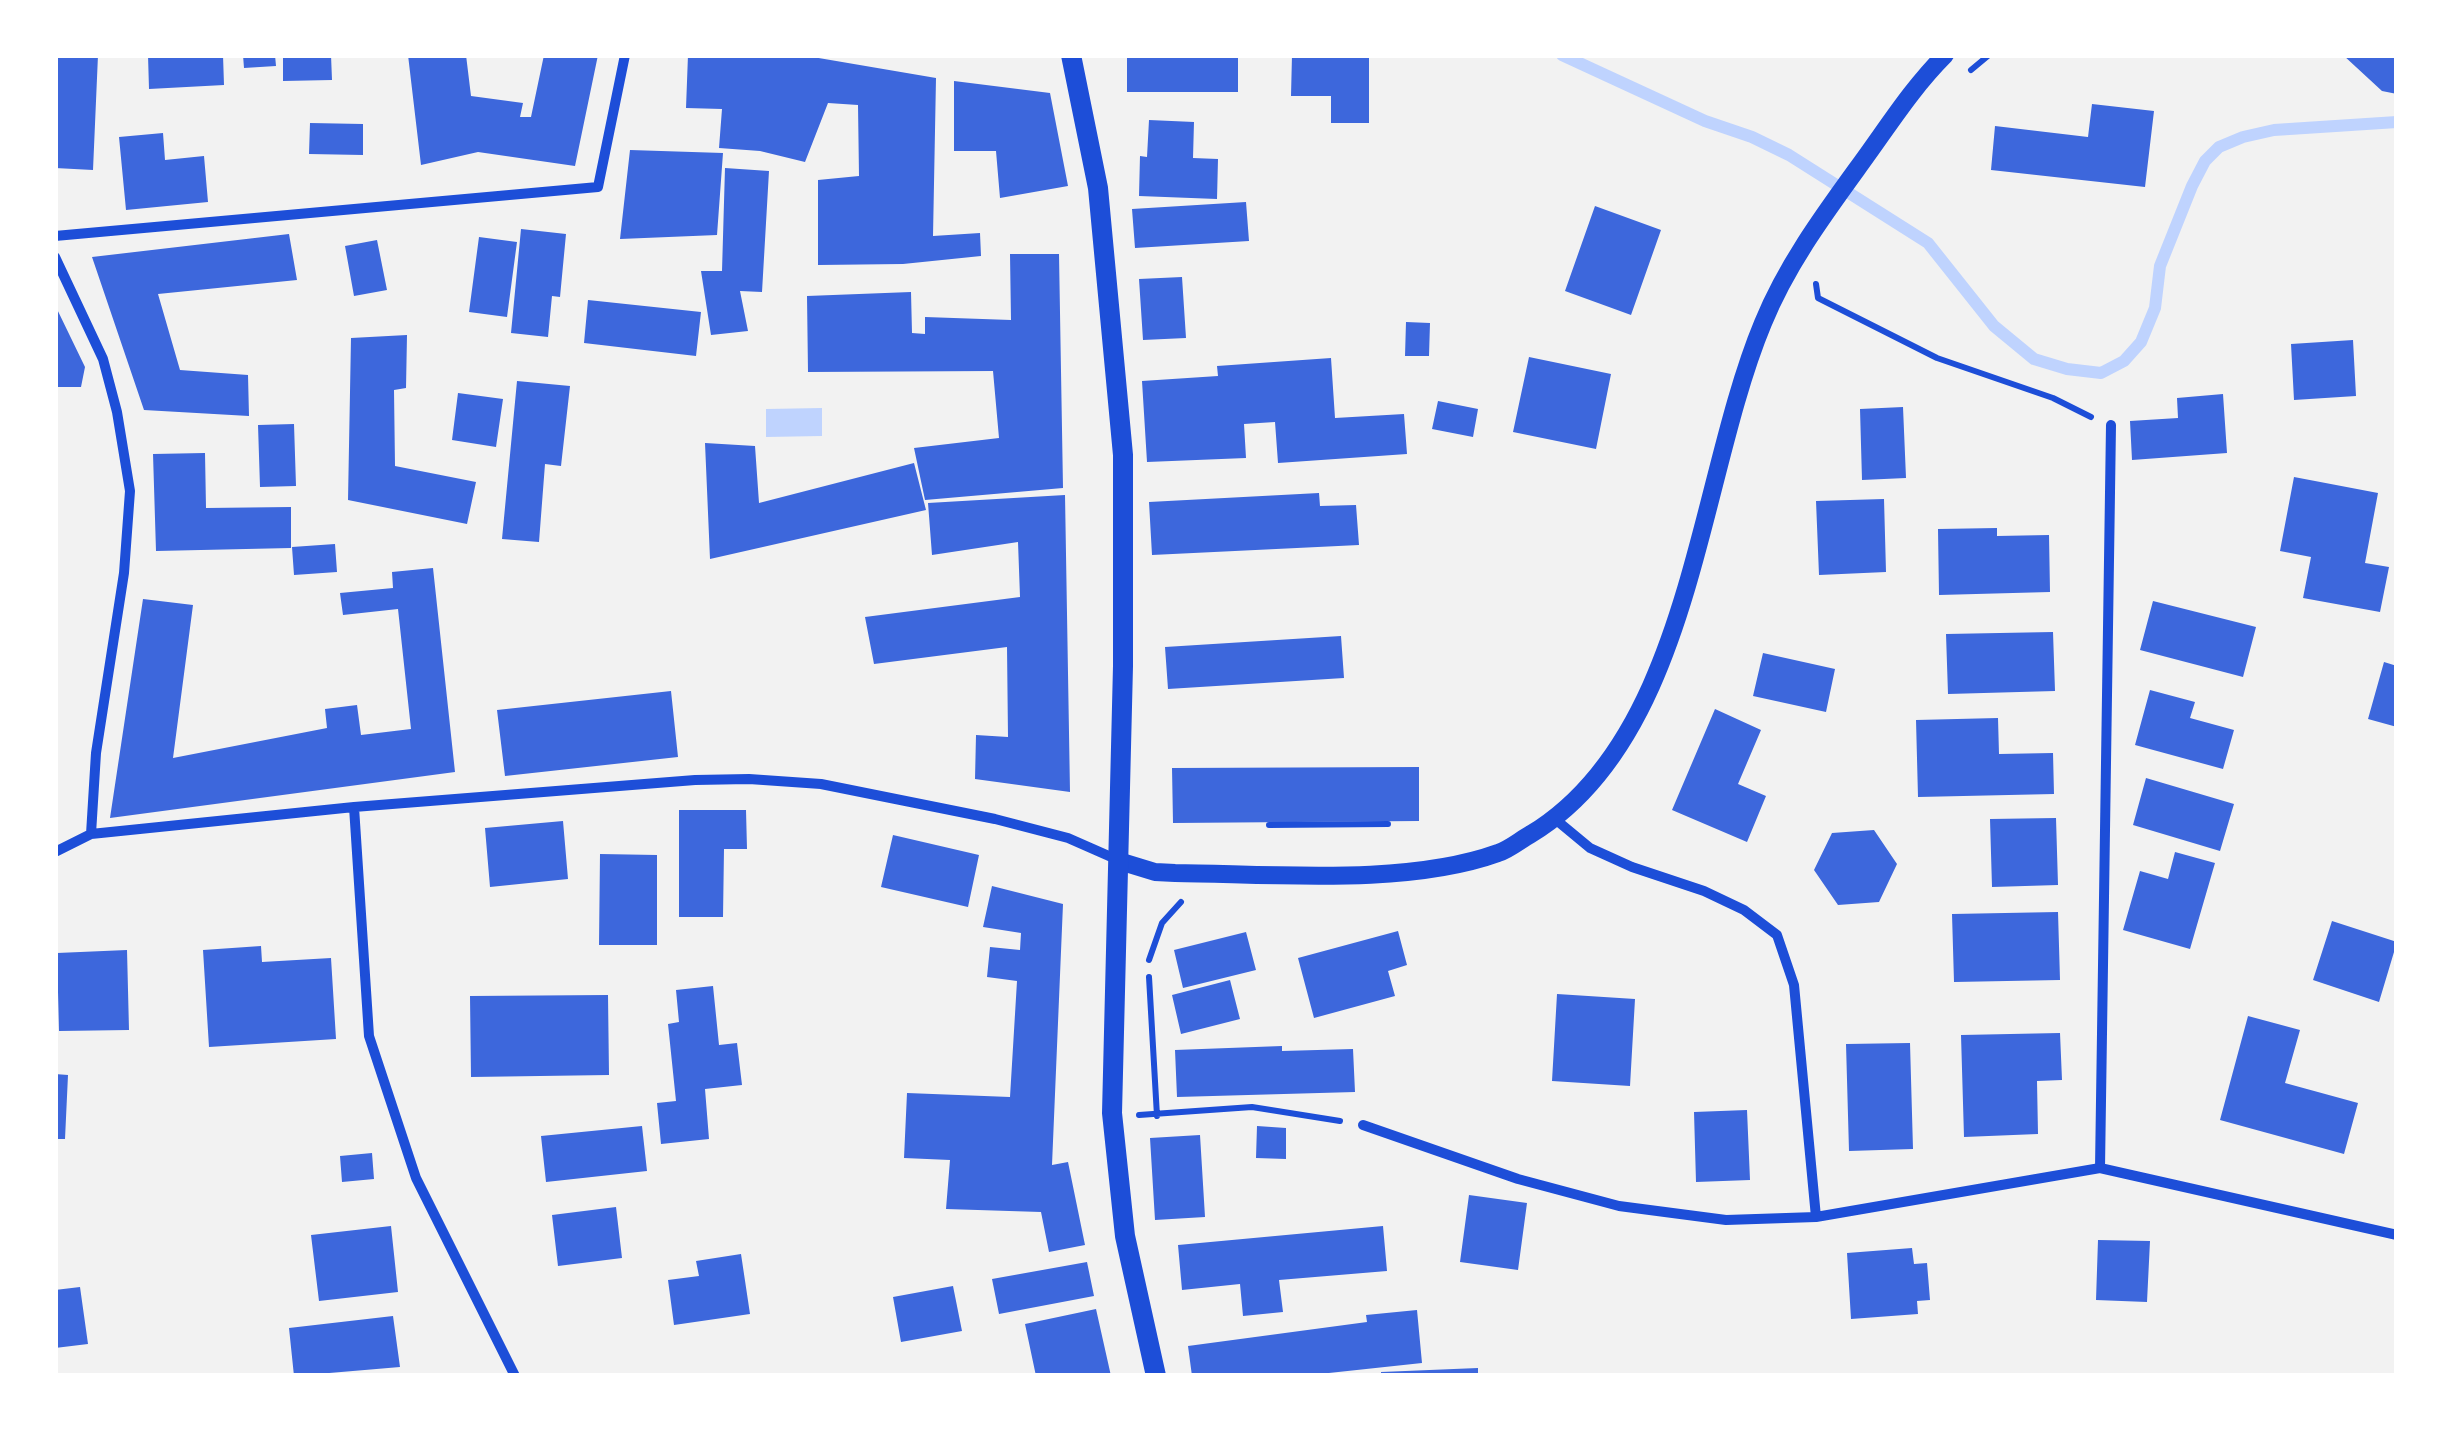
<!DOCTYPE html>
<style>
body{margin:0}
#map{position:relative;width:2452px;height:1431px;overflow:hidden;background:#f2f2f2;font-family:"Work Sans",sans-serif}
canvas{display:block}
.frame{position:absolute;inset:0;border:58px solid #fff;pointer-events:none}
</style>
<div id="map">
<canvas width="2452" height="1431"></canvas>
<div class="frame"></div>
</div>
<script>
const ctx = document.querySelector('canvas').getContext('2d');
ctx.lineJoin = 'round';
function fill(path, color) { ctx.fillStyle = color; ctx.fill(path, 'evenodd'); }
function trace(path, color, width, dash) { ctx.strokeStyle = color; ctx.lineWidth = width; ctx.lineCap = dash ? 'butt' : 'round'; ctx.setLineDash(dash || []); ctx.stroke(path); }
const water = new Path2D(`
 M822,408V436L766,437V409Z`);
const stream = new Path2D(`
 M1562,55L1705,121L1752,137L1789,155L1928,243L1994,326L2034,359L2067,369L2101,373L2124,361L2141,342L2155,308L2160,266L2192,186L2205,161L2219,147L2243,137L2274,130L2397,122`);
const building = new Path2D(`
 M55,55H98L93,170L55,168Z
 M148,55H223L224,85L149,89Z
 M243,55H275L276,66L244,68Z
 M283,55H331L332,80L283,81Z
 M408,55H466L471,96L523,103L520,117H531L544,55H598L575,166L478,152L421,165Z
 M688,55H801L936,78L933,236L980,233L981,256L903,264L818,265V180L859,176L858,105L828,103L805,162L760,151L719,148L722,109L686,108Z
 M1127,55H1238V92H1127Z
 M1292,55H1369V123H1331V96H1291Z
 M2343,55H2397V94L2382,91Z
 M954,81L1050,93L1068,186L1000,198L996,151H954Z
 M2092,104L2154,111L2145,187L1991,170L1995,126L2088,137Z
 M1149,120L1194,122L1193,158L1218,159L1217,199L1139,196L1140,156L1147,157Z
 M310,123L363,124V155L309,154Z
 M163,133L165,160L204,156L208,202L126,210L119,137Z
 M630,150L723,153L717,235L620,239Z
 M725,168L769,171L762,292L740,291L748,331L711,335L701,271H722Z
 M1246,202L1249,241L1135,248L1132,209Z
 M1595,206L1661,230L1631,315L1565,291Z
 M521,229L566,234L560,297L552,296L548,337L511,333Z
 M289,234L297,280L158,294L180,370L248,375L249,416L144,410L92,257Z
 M479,237L517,242L507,317L469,312Z
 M377,240L387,290L354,296L345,246Z
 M1010,254H1059L1063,488L925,500L914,448L999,438L993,371L808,372L807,296L911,292L912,333L925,334V317L1011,320Z
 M1182,277L1186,338L1143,340L1139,279Z
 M588,300L701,312L696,356L584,343Z
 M55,305L85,367L81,387H55Z
 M1406,322L1430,323L1429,356H1405Z
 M407,335L406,388L394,390L395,466L476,482L467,524L348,500L351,338Z
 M2353,340L2356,396L2294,400L2291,344Z
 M1529,357L1611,374L1596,449L1513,432Z
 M1331,358L1335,418L1404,414L1407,454L1278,463L1275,422L1244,424L1246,458L1147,462L1142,381L1218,376L1217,366Z
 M517,381L570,386L561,466L545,464L539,542L502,539Z
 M458,393L503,399L496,447L452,440Z
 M2223,394L2227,453L2132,460L2130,421L2178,418L2177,398Z
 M1438,401L1478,409L1473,437L1432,429Z
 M1903,407L1906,478L1862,480L1860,409Z
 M294,424L296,486L260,487L258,425Z
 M705,443L755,446L759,503L914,463L926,510L710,559Z
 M205,453L206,508L291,507V548L156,551L153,454Z
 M2294,477L2378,493L2365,563L2389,567L2380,612L2303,598L2311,557L2280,551Z
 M1319,493L1320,506L1356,505L1359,545L1152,555L1149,502Z
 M1065,495L1070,792L975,779L976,735L1008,737L1007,647L874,664L865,617L1020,597L1018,542L932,555L928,503Z
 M1884,499L1886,572L1819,575L1816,501Z
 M1997,528V536L2049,535L2050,592L1939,595L1938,529Z
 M335,544L337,572L294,575L292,547Z
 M433,568L455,772L110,818L143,599L193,605L173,758L327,728L325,709L357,705L361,735L411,729L398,609L343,615L340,593L393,588L392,572Z
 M2153,601L2256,627L2243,677L2140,650Z
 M2053,632L2055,691L1948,694L1946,634Z
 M1341,636L1344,678L1168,689L1165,647Z
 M1763,653L1835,669L1826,712L1753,696Z
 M2384,662L2397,666V727L2368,719Z
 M2150,690L2195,702L2190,718L2234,730L2223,769L2135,745Z
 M671,691L678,757L505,776L497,710Z
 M1715,709L1761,730L1738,784L1766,796L1747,842L1672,810Z
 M1998,718L1999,754L2053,753L2054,794L1918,797L1916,720Z
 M1419,767V821L1173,823L1172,768Z
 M2146,778L2234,804L2220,851L2133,825Z
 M679,810H746L747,849H724L723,917H679Z
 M2056,818L2058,885L1992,887L1990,819Z
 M563,821L568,879L490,887L485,828Z
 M1874,830L1897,864L1879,902L1838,905L1814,870L1832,833Z
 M893,835L979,855L968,907L881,887Z
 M2175,852L2215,863L2190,949L2123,930L2140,871L2168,879Z
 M600,854L657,855V945H599Z
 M992,886L1063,904L1052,1165L1068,1162L1085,1245L1049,1252L1041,1212L946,1209L950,1160L904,1158L907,1093L1010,1097L1017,981L987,977L990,947L1020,950L1021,933L983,927Z
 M2058,912L2060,980L1954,982L1952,914Z
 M2332,921L2397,942L2379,1002L2313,980Z
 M1398,931L1407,965L1388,971L1395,996L1314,1018L1298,958Z
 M1246,932L1256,970L1183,988L1174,950Z
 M261,946L262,962L331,958L336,1039L209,1047L203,950Z
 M127,950L129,1030L59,1031L57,953Z
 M1230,980L1240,1019L1181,1034L1172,995Z
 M713,986L719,1045L737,1043L742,1085L705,1089L709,1139L661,1144L657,1103L676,1101L668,1024L679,1022L676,990Z
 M1557,994L1635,999L1630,1086L1552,1081Z
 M608,995L609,1075L471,1077L470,996Z
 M2248,1016L2300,1030L2285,1083L2358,1103L2344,1154L2220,1120Z
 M2060,1033L2062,1080L2037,1081L2038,1134L1964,1137L1961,1035Z
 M1910,1043L1913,1149L1849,1151L1846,1044Z
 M1282,1046V1051L1353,1049L1355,1092L1177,1097L1175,1050Z
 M55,1074L68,1075L65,1139H55Z
 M1747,1110L1750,1180L1696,1182L1694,1112Z
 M642,1126L647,1171L546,1182L541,1136Z
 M1257,1126L1286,1128V1159L1256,1158Z
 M1200,1135L1205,1217L1155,1220L1150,1138Z
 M372,1153L374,1179L342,1182L340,1156Z
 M1469,1195L1527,1203L1518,1270L1460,1262Z
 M616,1207L622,1258L558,1266L552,1215Z
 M391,1226L398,1292L319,1301L311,1235Z
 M1383,1226L1387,1271L1279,1280L1283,1312L1243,1316L1240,1284L1182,1290L1178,1245Z
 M2098,1240L2150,1241L2147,1302L2096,1300Z
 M1912,1248L1914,1264L1927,1263L1930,1300L1917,1301L1918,1314L1851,1319L1847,1253Z
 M741,1254L750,1314L674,1325L668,1280L699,1276L696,1261Z
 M1087,1262L1094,1296L999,1314L992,1279Z
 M953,1286L962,1331L901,1342L893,1297Z
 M80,1287L88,1344L55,1348V1290Z
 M1096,1309L1111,1376H1036L1025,1324Z
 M1417,1310L1422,1363L1301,1376H1192L1188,1346L1367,1322L1366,1315Z
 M393,1316L400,1367L294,1376L289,1328Z
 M1478,1368V1376H1381V1372Z`);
const path = new Path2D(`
 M1971,70L1989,55
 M1816,284L1818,298L1937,358L2053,398L2091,417
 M1269,825L1388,824
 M1149,960L1162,923L1181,902
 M1149,977L1157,1116
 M1139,1115L1252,1107L1340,1121`);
const minor = new Path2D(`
 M55,236L598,187L625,55
 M55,257L103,359L117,412L130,491L124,573L96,753L91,834
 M354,807L369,1036L416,1178L515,1376
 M1555,819L1590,848L1632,867L1704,891L1744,910L1777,935L1794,985L1816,1217
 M55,852L91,834L354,807L695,780L749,779L821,784L995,819L1068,838L1118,860
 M1363,1125L1518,1179L1619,1206L1726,1220L1816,1217L2100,1168L2397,1235
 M2100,1168L2111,425`);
const tertiary = new Path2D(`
 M1119,861L1155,872L1175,873C1273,874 1407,886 1498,853C1510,849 1520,840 1531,834C1691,737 1697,481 1763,323C1787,264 1825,213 1862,162C1889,125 1912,88 1945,55`);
const secondary = new Path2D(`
 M1071,55L1098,188L1123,455V666L1112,1113L1125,1236L1156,1376`);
fill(water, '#bfd3fe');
trace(stream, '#bfd3fe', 12);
fill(building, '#3d67dc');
trace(path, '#1d4ed8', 6);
trace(minor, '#1d4ed8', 10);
trace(tertiary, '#1d4ed8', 18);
trace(secondary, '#1d4ed8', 20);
</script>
